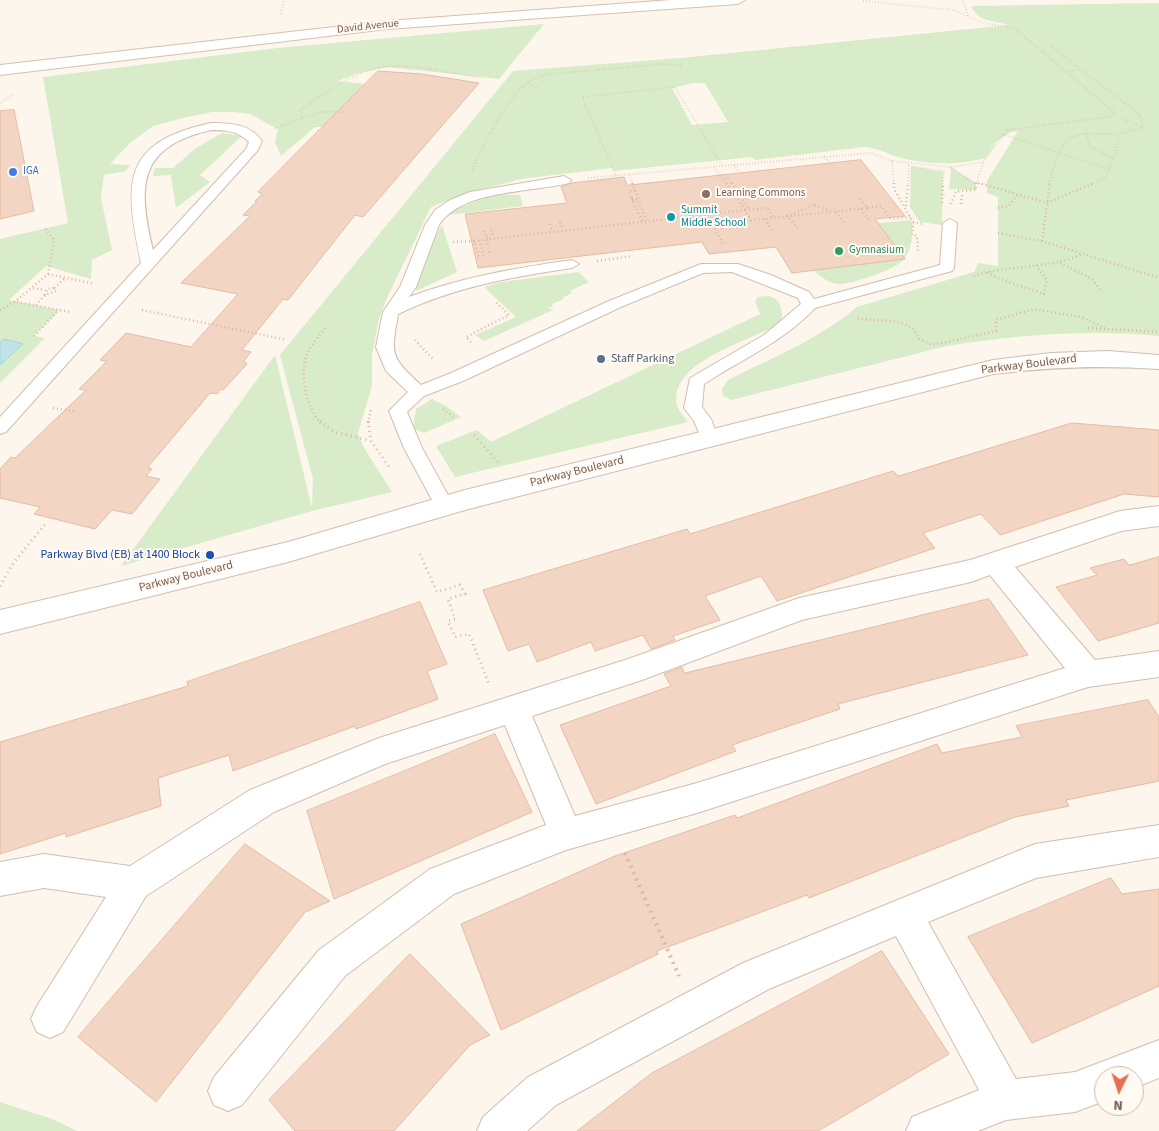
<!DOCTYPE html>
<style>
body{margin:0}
#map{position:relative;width:1159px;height:1131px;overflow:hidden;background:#fdf6ec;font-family:"Source Sans 3",sans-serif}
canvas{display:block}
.north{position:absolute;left:1094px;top:1066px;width:50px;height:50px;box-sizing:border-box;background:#fffaf3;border:1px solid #cabbb1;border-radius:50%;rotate:184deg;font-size:14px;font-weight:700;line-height:20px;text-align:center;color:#7a5c4d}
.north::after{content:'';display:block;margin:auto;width:18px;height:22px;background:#e76f51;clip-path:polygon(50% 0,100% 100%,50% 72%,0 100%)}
</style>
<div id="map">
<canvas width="1159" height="1131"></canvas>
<div class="north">N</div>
</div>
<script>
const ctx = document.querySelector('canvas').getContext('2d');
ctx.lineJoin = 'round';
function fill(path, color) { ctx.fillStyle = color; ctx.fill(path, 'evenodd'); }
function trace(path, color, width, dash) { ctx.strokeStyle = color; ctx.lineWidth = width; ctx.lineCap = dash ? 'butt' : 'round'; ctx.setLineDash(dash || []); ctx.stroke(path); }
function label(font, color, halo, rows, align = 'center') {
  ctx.font = font + ' "Source Sans 3",sans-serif'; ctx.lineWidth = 4; ctx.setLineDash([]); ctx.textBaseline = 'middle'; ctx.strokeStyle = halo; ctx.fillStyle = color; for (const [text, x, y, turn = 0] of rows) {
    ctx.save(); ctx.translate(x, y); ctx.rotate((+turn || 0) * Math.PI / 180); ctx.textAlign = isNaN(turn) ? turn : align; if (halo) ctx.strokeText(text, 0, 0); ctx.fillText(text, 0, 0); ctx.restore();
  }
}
const green = new Path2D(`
 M1159,3V336C1088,329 1017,335 947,346L731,400L723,396L722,389L728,380C772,358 819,339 857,307L974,272L978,263L998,266V197L987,193V181L1018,131L1011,132L988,147L996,143L986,158C958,165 929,165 901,158C888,154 877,148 864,147L755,160L752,157L613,171L612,168L521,179L468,193L431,207L386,300L379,319L372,355V386L358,433L364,448L392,492L312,511L121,566L275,355L312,508L313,479L280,355L513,71L681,58L1009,25C993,20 979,23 971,6ZM694,83H705L728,122L692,125L672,88Z
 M544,24L499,79L388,67L355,74L338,81L365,84L327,127H315L281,156L275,142L278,129L250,114L234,112H212L183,118L153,126L129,144L110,164L130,165L126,171L104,175L101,198L112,250L92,260L91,279L46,266L9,300L59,310L34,336L45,338L0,383V239L68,223L43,77L277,48Z
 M222,133L242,136L200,175L210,182L176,208L171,175L153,176L155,168H173L196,148Z
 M911,166L943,172L942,225L920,222L910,207Z
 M950,167L976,183V190L949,189L951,171Z
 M495,194L520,195L523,206L448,215L454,210Z
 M875,219L878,223L911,220C915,230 911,249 905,258C898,269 855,283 841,284C831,285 820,277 814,270L792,273L766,232Z
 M442,225L457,272L416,291V283L432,241Z
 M579,272L589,282L570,291L572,293L562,298L564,299L552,304L553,306L548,308L553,310L484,341L475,335L516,317L484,287L501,282Z
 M768,296C781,299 782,307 782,320L774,327C747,341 660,366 679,410C681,414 686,419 688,422L455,477L436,446L477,430L491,442L760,314L755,301L758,297Z
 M432,399L446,406L461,417L424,433L413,428L416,409Z
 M0,1102L55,1120L77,1131H0Z`);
const water = new Path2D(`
 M4,339L23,344L0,365V343Z`);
const building = new Path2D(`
 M378,71L422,74L479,83L363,217L355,215L351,220L288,300L283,299L242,350L251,352L244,361L247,364L223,390L221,389L217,394L210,393L148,467L152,469L146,476L160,479L132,514L112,510L95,529L34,514L40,507L0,498V469L11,457L15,458L86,390L79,389L107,361L100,360L126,333L191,347L238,294L181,283L250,216L243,215L257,201H255L262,194L258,192Z
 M14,110L34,211L0,219V111Z
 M861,160L905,216L875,219L905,259L792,273L776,247L709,254L702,242L478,268L465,214L567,203L561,187L572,183L624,177L627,185Z
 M1072,423L1159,430V497L1124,494L1000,535L981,514L923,533L935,548L777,601L761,576L705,596L720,620L673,636L675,640L651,649L643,635L595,651L591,642L537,662L529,644L508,651L483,590L687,529L690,534L893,471L898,476Z
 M1159,557V623L1098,641L1056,587L1097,575L1090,568L1124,559L1129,565Z
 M989,599L1028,655L838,704L840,709L732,745L736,751L596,804L560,725L671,686L664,674L682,667L684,673Z
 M420,602L447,664L427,671L438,699L356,729L355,726L233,771L229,755L158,778L161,806L66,837V833L0,854V742L188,686L187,682Z
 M1148,700L1159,717V781L1066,800L1069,806L1015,817L809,898L807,895L657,951L658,954L501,1030L461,924L615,856L735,815L737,818L937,744L942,753L1022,737L1016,726Z
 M495,734L532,812L334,899L307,811Z
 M245,844L330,901L305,912L156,1102L78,1037Z
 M1111,878L1122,894L1159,889V986L1032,1043L968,937Z
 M882,951L949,1054L818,1131H577L652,1073Z
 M410,954L490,1035L470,1045L394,1131H295L269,1100Z`);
const pathFar3 = new Path2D(`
 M863,1L953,10L968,16
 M281,14L284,0
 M1066,71L1080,70
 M528,83L540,89
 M0,103L14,94
 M302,117L300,110C320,97 341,81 363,72C401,58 445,73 483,78
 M1122,119L1143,127
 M275,128L321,112H342
 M1003,134L1109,169
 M1086,134L1091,147L1113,158
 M824,157L831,164
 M983,163L976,183L988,184
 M734,165L739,173
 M714,167L727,184
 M951,167L983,162L1007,130L1109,117L1115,113L1013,27L988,24L969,17L962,0
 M472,172C479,150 509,96 527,83C534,78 542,76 549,74L666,64L683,66
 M629,175L633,184
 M616,176L582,97L675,87L722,166
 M588,178L870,153L892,161
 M722,179L728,178L732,184
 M894,184L892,161L950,167L976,184
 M908,184L909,166L944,171L943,184
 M1049,184C1067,106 1091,148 1143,127L1139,114L1051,46
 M1091,184L1106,178L1116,151L1119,134`);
const pathFar2 = new Path2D(`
 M632,183L639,199
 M726,183L745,209
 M732,183L749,209
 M894,183V189L913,222L912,235L917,236L918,252
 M978,183L1047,203L1094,183
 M860,199L868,208L881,206L891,219L910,217
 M633,201L629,191L635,190
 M942,203L943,183
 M951,204L956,191L976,190V183
 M961,204L962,195
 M815,205L830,211
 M906,206L908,183
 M715,208L718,212
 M998,208L1009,206L1018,194
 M768,209L774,218
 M861,209L869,220
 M745,210L766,208
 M836,212L844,223
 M708,214L723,244
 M765,219L772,231
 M642,221L632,199H637L647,220
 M711,221L733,218
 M560,222L563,229
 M913,222L924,224
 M550,224L552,231
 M798,228L787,216L816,204
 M491,230L494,237
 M484,231L487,238
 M998,233L1042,241L1159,278
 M488,237L486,238L490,254
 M479,240L484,256
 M474,241L745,210L751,220L868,208
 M1042,241L1050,183
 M453,242L474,241L479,258
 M597,261L633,256
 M1060,263L1092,279L1102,292
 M988,272C1001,282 1027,287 1044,294L1047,280L1036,265
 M48,274L95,284
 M974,276C1009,264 1048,270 1082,254
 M33,288L45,290
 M45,295L47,289L55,288
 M17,302L70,312
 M36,305L45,295L56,291L55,288L65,278
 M0,310L16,301L48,274L54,240L45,228
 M142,310L287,340
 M858,318C879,323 910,315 919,339L933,345L996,331V320L1034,309L1081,317L1105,328
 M1088,328L1159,332
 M34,336L59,310
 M415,340L433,359
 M471,342L466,337L509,315L496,302
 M53,408L74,411
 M443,409L455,418
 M321,423C305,407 299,372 308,352C313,342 321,334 327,326
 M368,423L371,410`);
const pathFar1 = new Path2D(`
 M320,421L334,432L368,440
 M368,421L371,441L390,468
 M474,435L498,462
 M420,554L437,592L460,585L465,594L448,599L455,619L448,621L455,637L469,634L489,684
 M0,586L14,562L47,522`);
const path = new Path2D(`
 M625,853L679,976`);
const service = new Path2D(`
 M211,123C231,123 250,124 262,141L258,150L6,432L0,434V417L141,263C125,184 119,143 211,123ZM211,130C227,130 237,131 249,142L246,149L153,250C138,186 137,147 211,130Z
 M564,176L571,180L569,183C530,193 463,189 439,225L416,287L409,297C462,277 516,268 572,260L579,264L572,268C511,277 454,287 398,314C391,356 390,356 421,385L451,373L609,301L701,264H738L771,275L809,292L814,299L940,265L943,223L950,219L957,223L954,268L952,271L815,308C783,342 742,359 704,384L702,407L711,419L718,438L715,442L709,444L703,442L694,421L684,408L690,378L764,335L801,304L798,298L732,272L703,273L621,307L463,381L424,396L407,412L422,448L454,506L452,511L445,513L438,511L404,448L389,411L408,392L386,371L376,347L383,312L400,287L425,225L435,210L450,200L470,192Z`);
const minor = new Path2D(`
 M1159,506V526L1121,531L1015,567L1095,660L1159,651V677L1088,687L697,813L566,850L454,894L345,976L242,1105L228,1111L214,1105L208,1091L214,1077L319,950L430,869L546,825L505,725L385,764L274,812L146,896L63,1032L50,1038L37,1032L31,1019L37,1006L106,897L44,888L0,896V862L44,854L130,866L250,790L379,738L628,659L799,598L970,560L1120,511ZM990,575L1065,668L697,783L575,816L532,716L642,680L802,620L971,582Z
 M1159,825V857L1036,878L928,922L1016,1079L1075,1072L1159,1040V1078L1134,1088V1076H1104V1101L1075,1112L1006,1120L978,1131H906L912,1117L979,1090L896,936L769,989L556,1105L527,1131H477L483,1117L528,1077L743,963L1035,844Z`);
const tertiary = new Path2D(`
 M1108,351L1159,355V369C1100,365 1051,367 993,374L465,510L288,562L0,634V610L288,542L465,490L993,360L1051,353Z`);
const secondary = new Path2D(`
 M671,0H745L738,4L387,29L0,75V65L387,21Z`);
const markers = [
 [13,172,5,"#3f7fe0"],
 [706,194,5,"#8d6e63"],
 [671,217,5,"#0f9aa8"],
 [839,251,5,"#2e9e5b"],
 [601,359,5,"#5c6f8a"],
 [210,555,5,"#1a4fb4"]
];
const farStreetnames = [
 ["David Avenue",368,27,-6]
];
const farShopnames = [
 ["IGA",23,172]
];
const farEducationnames = [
 ["Learning Commons",716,194]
];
const farCulturenames = [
 ["Summit",681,211],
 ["Middle School",681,224]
];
const farLeisurenames = [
 ["Gymnasium",849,251]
];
const serviceNames = [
 ["Staff Parking",611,359]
];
const streetNames = [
 ["Parkway Boulevard",1029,365,-7],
 ["Parkway Boulevard",577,472,-14],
 ["Parkway Boulevard",186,577,-14]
];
const transitNames = [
 ["Parkway Blvd (EB) at 1400 Block",200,555]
];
fill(green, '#d8ecc9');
fill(water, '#bfe3e8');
trace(water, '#a5d3da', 1);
fill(building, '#f3d5c3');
trace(building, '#e6bba3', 1);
trace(service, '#d1beb0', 2);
trace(minor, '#d1beb0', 2);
trace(tertiary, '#d1beb0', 2);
trace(secondary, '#d6c0b0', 2);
trace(pathFar3, '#d9b8a5', 2, [0.5, 2.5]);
trace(pathFar2, '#d9b8a5', 2.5, [1, 3]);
trace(pathFar1, '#d9b8a5', 3, [1, 4]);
trace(path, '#d9b8a5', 4, [2, 5]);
fill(service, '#fff');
fill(minor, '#fff');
fill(tertiary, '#fff');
fill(secondary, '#fff');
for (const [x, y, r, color] of markers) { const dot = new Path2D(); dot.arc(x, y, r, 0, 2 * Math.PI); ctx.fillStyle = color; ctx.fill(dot); trace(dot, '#fffaf3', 2); }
label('11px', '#7a5c4d', '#fffaf3', farStreetnames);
label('11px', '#366cbe', '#fffaf3', farShopnames, 'left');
label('11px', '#785e54', '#fffaf3', farEducationnames, 'left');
label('11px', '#0d838f', '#fffaf3', farCulturenames, 'left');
label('11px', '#27864d', '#fffaf3', farLeisurenames, 'left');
label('12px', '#4e5e75', '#fffaf3', serviceNames, 'left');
label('12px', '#7a5c4d', '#fffaf3', streetNames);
label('12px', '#164399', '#fffaf3', transitNames, 'right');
</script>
